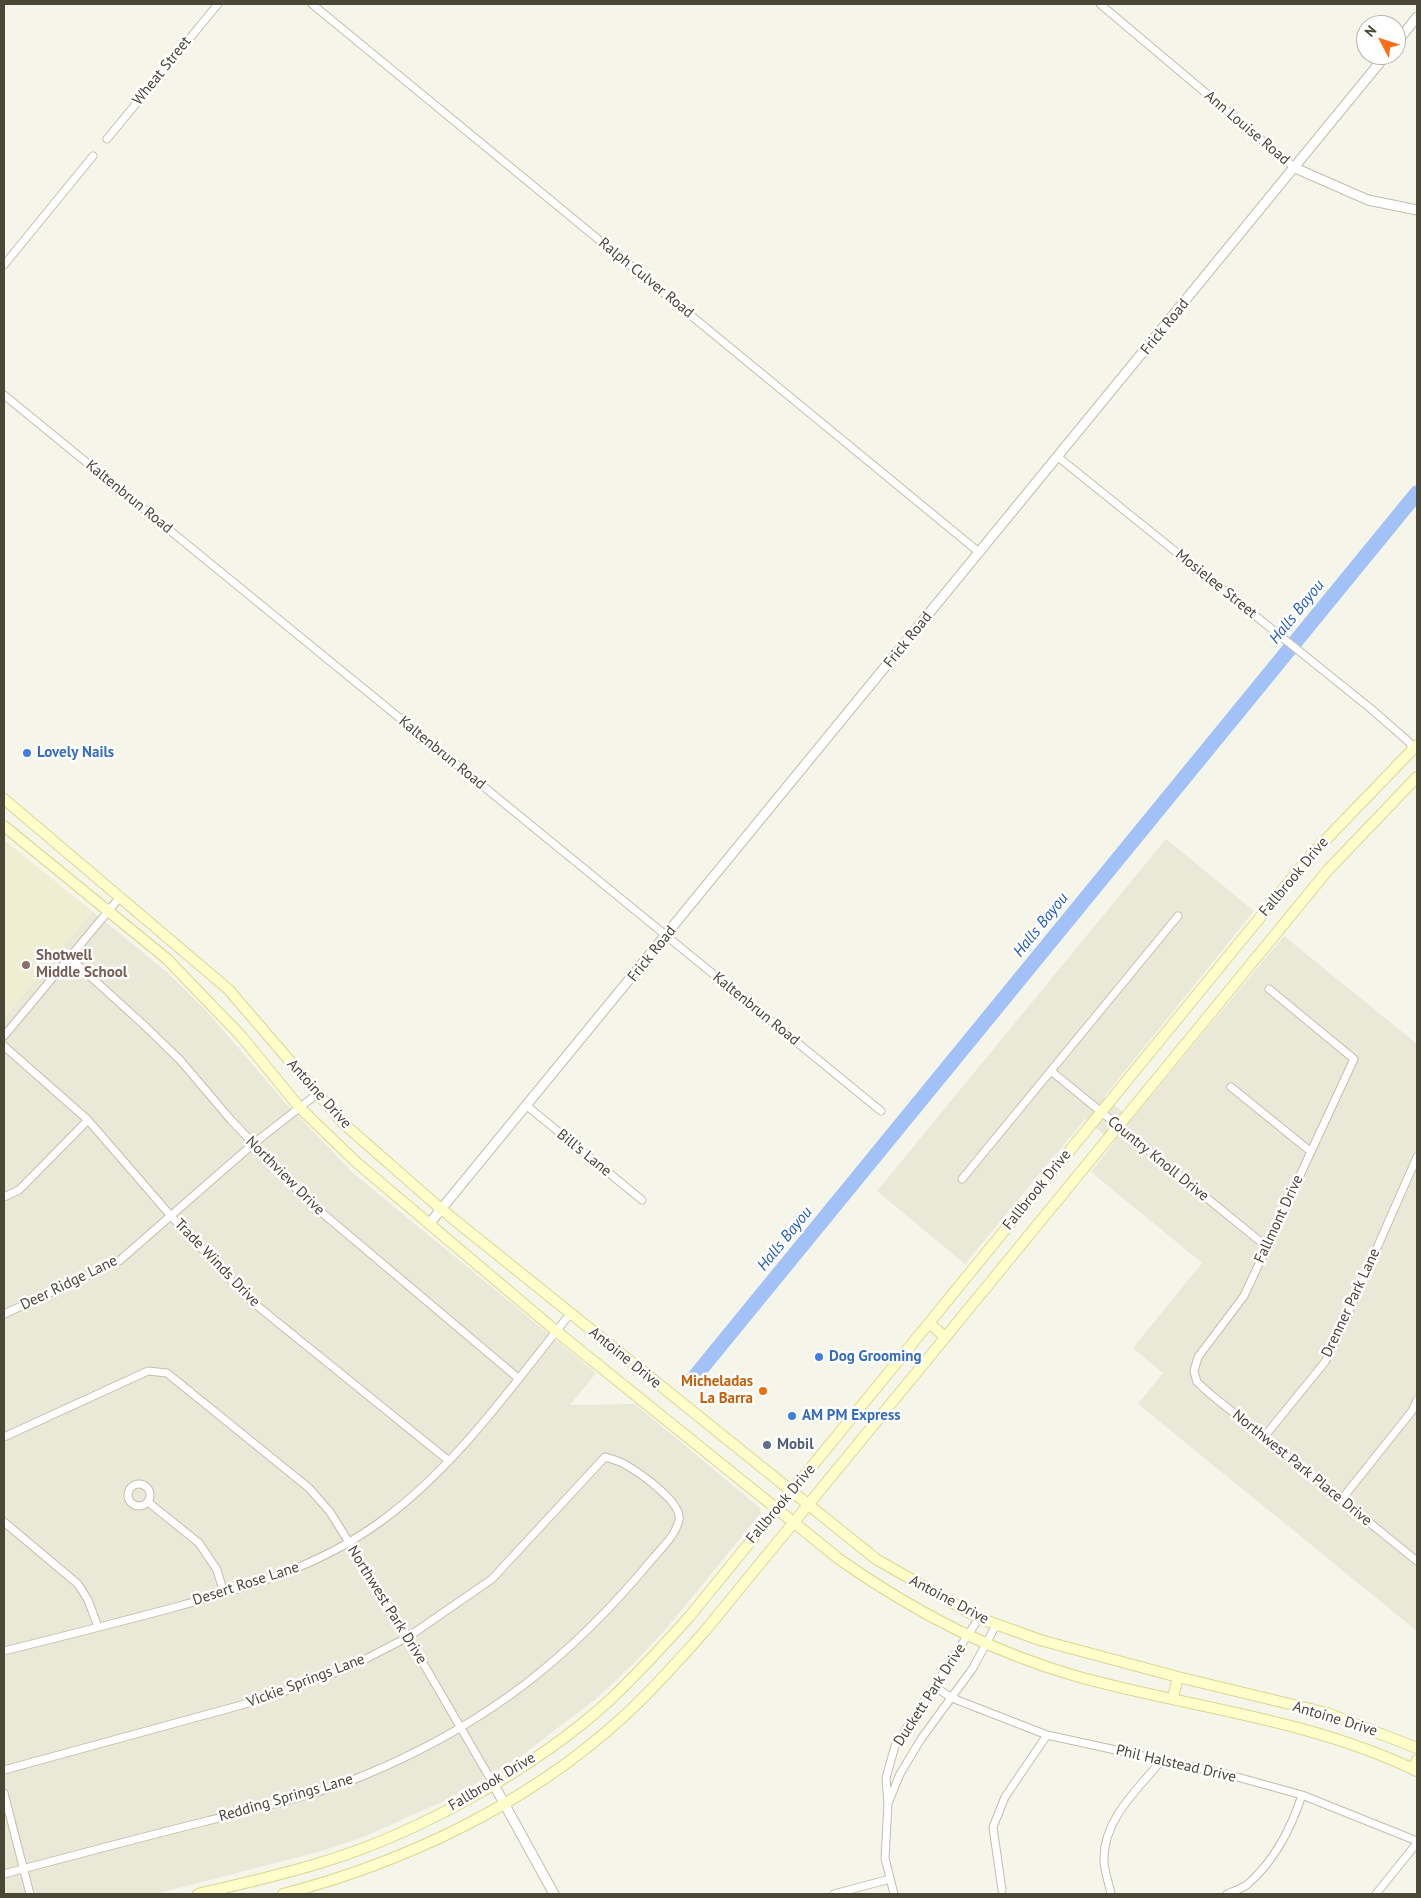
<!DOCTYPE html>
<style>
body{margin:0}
#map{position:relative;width:1421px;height:1898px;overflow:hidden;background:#f6f5e9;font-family:"PT Sans",sans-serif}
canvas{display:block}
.frame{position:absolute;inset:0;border:5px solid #4a4737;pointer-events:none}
.north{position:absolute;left:1356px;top:15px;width:50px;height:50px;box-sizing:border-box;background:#fff;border:1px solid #b7b5af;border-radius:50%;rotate:310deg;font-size:14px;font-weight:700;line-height:20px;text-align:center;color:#4a4737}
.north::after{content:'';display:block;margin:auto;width:18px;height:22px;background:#ff6d17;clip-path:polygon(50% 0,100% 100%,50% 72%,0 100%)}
</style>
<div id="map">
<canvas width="1421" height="1898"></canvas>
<div class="frame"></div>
<div class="north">N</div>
</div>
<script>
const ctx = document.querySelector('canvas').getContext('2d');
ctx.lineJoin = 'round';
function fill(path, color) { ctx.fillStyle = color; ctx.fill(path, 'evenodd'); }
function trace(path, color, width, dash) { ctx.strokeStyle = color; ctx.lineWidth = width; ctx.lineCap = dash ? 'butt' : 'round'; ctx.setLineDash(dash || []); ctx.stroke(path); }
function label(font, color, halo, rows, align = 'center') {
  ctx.font = font + ' "PT Sans",sans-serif'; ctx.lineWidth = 5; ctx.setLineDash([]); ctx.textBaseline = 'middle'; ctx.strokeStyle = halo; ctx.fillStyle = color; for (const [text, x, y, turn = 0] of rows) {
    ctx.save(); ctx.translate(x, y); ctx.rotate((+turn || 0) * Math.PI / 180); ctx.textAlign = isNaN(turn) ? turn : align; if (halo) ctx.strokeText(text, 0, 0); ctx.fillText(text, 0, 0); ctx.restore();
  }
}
const residential = new Path2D(`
 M1166,839L1254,911L1104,1097L1132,1119L1284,936L1417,1044V1631L1138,1404L1163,1373L1133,1348L1202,1263L1091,1172L1114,1143L1085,1119L965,1264L877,1191Z
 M92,911L169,974L204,1008L282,1099L353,1173L596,1373L570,1405L635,1404L760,1508L761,1513L666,1629L632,1665L597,1698L521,1756L451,1798L363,1837L318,1852L155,1894H4V1018Z`);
const education = new Path2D(`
 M4,840L92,911L4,1018Z`);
const river = new Path2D(`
 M692,1380L1417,493`);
const minor = new Path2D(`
 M312,4L980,553
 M1100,4L1295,168
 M107,139L218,4
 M4,265L93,156
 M4,395L881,1111
 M1058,457L1370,708L1409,742L1413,749
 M69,957L145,1026L180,1060L231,1120L307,1200L518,1378
 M1269,989L1354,1059L1244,1296L1198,1357L1194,1371L1197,1382L1209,1393L1417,1561
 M4,1036L120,897
 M4,1046L88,1120L171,1216L250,1300L449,1461
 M1051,1071L1267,1247
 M1231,1087L1310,1151
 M527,1106L642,1200
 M962,1179L1178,916
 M4,1197L19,1190L88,1120
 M4,1314L119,1261L253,1144L317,1094
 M4,1437L148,1371L167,1373L309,1488L330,1512L408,1637L494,1785
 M1264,1437L1325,1362L1339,1334L1417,1157
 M128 1495a11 11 0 1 1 22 0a11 11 0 1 1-22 0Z
 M1341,1500L1412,1411L1417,1400
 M148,1502L199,1543L217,1570L224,1593
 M4,1522L78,1584L88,1600L98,1627
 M4,1651C60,1637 116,1623 172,1608C245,1588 317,1568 380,1522C456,1467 511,1387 570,1314
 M935,1687L952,1698L1047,1735L1230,1775L1302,1795L1417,1841
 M4,1770L267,1698L352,1666L408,1637L492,1579L605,1457C612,1459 620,1461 626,1465C640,1473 683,1503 679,1520C676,1534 663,1547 654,1557C572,1657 486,1725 365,1775C314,1796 260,1807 207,1821C139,1838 71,1856 4,1874
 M4,1793L30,1894
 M889,1801L900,1774L921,1739L973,1668L996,1625
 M1002,1890L993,1827L1005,1797L1047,1735
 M834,1894L890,1879
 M894,1894L885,1858L888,1804L886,1778L895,1746L979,1618
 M1111,1894C1109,1883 1104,1871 1104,1860C1103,1820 1137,1790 1161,1761
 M1227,1894C1234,1891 1243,1888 1248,1884C1275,1860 1291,1829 1302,1795
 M1376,1894L1417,1843`);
const tertiary = new Path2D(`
 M1396,43L1417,17
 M1295,168L1368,200L1417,210
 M429,1224L1386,55
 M494,1785L554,1894`);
const secondary = new Path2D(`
 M4,799L228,989L344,1124L441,1209L876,1559L979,1618L1040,1640L1178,1677L1327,1713L1417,1748
 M4,826L167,959L242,1037L299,1107L356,1162L556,1331L839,1559C911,1610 994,1653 1079,1677C1192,1708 1310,1719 1417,1771
 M929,1323L945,1337
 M1173,1698L1178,1677
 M1413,1769L1417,1760
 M198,1894C240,1884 282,1875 323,1862C419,1833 537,1767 611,1699C638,1673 664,1645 689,1617L1311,855L1417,745
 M283,1894C406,1862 528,1804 623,1717C652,1691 678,1661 704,1632L1328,870L1417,777`);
const markers = [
 [27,753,5,"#3f7fe0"],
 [26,965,5,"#8d6e63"],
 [819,1357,5,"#3f7fe0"],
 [763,1391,5,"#e8710a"],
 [792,1416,5,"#3f7fe0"],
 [767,1445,5,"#5c6f8a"]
];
const streetNames = [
 ["Wheat Street",162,71,-51],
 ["Ann Louise Road",1247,128,40],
 ["Ralph Culver Road",646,278,39],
 ["Frick Road",1165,327,-51],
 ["Kaltenbrun Road",129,497,39],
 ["Mosielee Street",1216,584,39],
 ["Frick Road",908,640,-51],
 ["Kaltenbrun Road",442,753,39],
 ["Fallbrook Drive",1294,877,-50],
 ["Frick Road",652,954,-51],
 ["Kaltenbrun Road",756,1009,39],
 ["Antoine Drive",319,1094,48],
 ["Bill's Lane",584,1153,39],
 ["Country Knoll Drive",1158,1159,39],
 ["Northview Drive",285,1176,45],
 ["Fallbrook Drive",1037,1190,-51],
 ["Fallmont Drive",1279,1219,-65],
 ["Trade Winds Drive",217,1263,46],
 ["Deer Ridge Lane",69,1283,-26],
 ["Drenner Park Lane",1351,1303,-65],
 ["Antoine Drive",625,1358,39],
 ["Northwest Park Place Drive",1302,1468,39],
 ["Fallbrook Drive",781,1504,-50],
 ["Desert Rose Lane",246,1584,-18],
 ["Antoine Drive",949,1600,28],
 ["Northwest Park Drive",387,1605,58],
 ["Vickie Springs Lane",306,1681,-21],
 ["Duckett Park Drive",930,1695,-57],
 ["Antoine Drive",1335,1719,17],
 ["Phil Halstead Drive",1176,1764,13],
 ["Fallbrook Drive",492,1782,-31],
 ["Redding Springs Lane",286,1798,-16]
];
const shopNames = [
 ["Lovely Nails",37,753],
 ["Dog Grooming",829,1357],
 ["AM PM Express",802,1416]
];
const educationNames = [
 ["Shotwell",36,956],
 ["Middle School",36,973]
];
const foodNames = [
 ["Micheladas",753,1382],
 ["La Barra",753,1399]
];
const serviceNames = [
 ["Mobil",777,1445]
];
const waterNames = [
 ["Halls Bayou",1297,612,-51],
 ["Halls Bayou",1041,925,-51],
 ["Halls Bayou",785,1239,-51]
];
fill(residential, '#eae8d7');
fill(education, '#f0eed2');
trace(river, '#a1c1f7', 15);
trace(minor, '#c2bfab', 9);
trace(tertiary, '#c2bfab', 11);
trace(secondary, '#dad795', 12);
trace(minor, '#fff', 7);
trace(tertiary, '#fff', 9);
trace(secondary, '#fffeca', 10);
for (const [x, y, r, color] of markers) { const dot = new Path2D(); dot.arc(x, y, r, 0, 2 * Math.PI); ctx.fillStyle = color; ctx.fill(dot); trace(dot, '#fff', 2); }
label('15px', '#4a4737', '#fff', streetNames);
label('bold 15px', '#366cbe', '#fff', shopNames, 'left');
label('bold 15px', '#785e54', '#fff', educationNames, 'left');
label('bold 15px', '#c56008', '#fff', foodNames, 'right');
label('bold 15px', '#4e5e75', '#fff', serviceNames, 'left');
label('italic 16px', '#255dc1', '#fff', waterNames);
</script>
